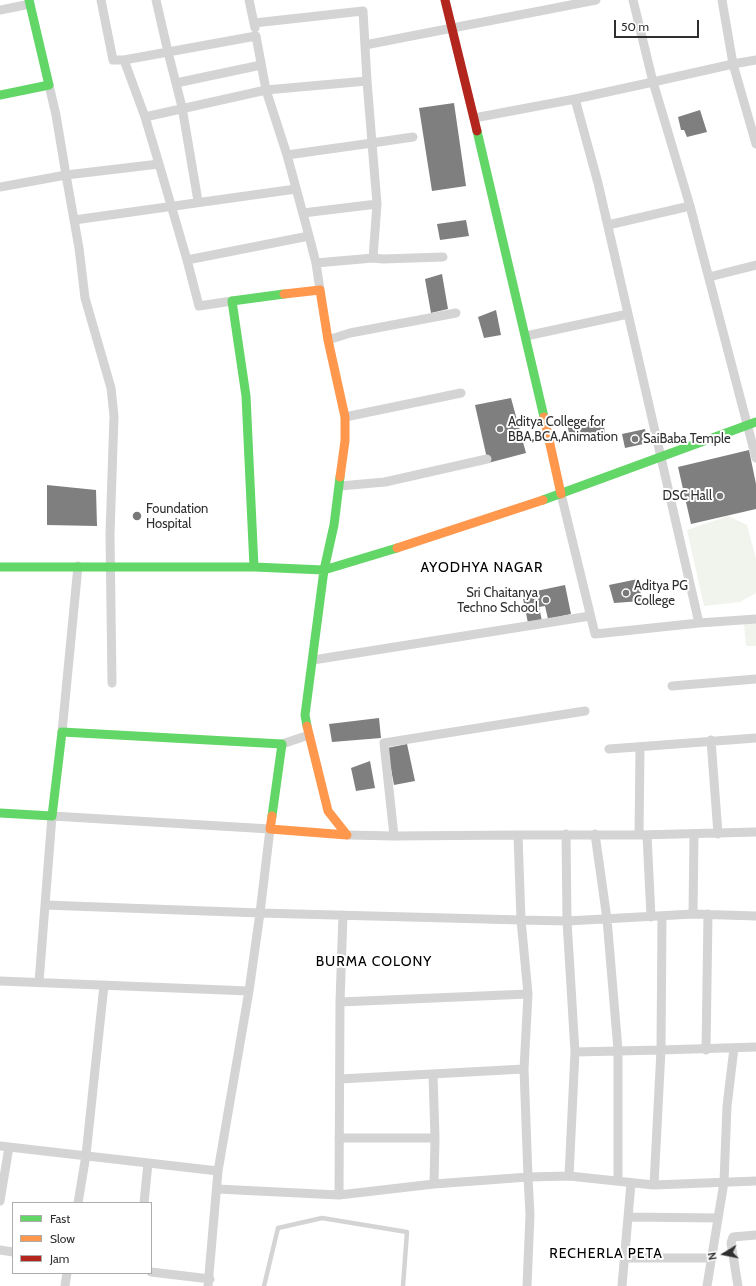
<!DOCTYPE html>
<style>
body{margin:0}
#map{position:relative;width:756px;height:1286px;overflow:hidden;background:#fff;font-family:Cabin,sans-serif}
canvas{display:block}
.legend{position:absolute;left:12px;top:1202px;width:140px;height:72px;box-sizing:border-box;background:#fff;border:1px solid #acacac;margin:0;padding:5px 7px;list-style:none;font-size:12px;color:#2f2f2f}
.legend li{display:flex;align-items:center;gap:8px;height:20px}
.legend b{width:20px;border:1px solid #acacac}
.north{position:absolute;left:704px;top:1234px;width:40px;height:40px;-webkit-text-stroke:3px #fff;paint-order:stroke;rotate:260deg;font-size:11px;font-weight:700;line-height:16px;text-align:center;color:#2f2f2f}
.north::after{content:'';display:block;margin:auto;width:14px;height:18px;background:#2f2f2f;clip-path:polygon(50% 0,100% 100%,50% 72%,0 100%)}
.scale{position:absolute;left:614px;top:20px;width:85px;height:18px;box-sizing:border-box;border:2px solid #2f2f2f;border-top:0;padding-left:5px;font-size:12px;line-height:14px;white-space:nowrap;color:#2f2f2f;-webkit-text-stroke:3px #fff;paint-order:stroke}
</style>
<div id="map">
<canvas width="756" height="1286"></canvas>
<ul class="legend">
<li><b style="height:5px;background:#63d668"></b>Fast</li>
<li><b style="height:5px;background:#ff974d"></b>Slow</li>
<li><b style="height:5px;background:#b3261e"></b>Jam</li>
</ul>
<div class="north">N</div>
<div class="scale">50 m</div>
</div>
<script>
const ctx = document.querySelector('canvas').getContext('2d');
ctx.lineJoin = 'round';
function fill(path, color) { ctx.fillStyle = color; ctx.fill(path, 'evenodd'); }
function trace(path, color, width, dash) { ctx.strokeStyle = color; ctx.lineWidth = width; ctx.lineCap = dash ? 'butt' : 'round'; ctx.setLineDash(dash || []); ctx.stroke(path); }
function label(font, color, halo, rows, align = 'center') {
  ctx.font = font + ' Cabin,sans-serif'; ctx.lineWidth = 4; ctx.setLineDash([]); ctx.textBaseline = 'middle'; ctx.strokeStyle = halo; ctx.fillStyle = color; for (const [text, x, y, turn = 0] of rows) {
    ctx.save(); ctx.translate(x, y); ctx.rotate((+turn || 0) * Math.PI / 180); ctx.textAlign = isNaN(turn) ? turn : align; if (halo) ctx.strokeText(text, 0, 0); ctx.fillText(text, 0, 0); ctx.restore();
  }
}
const green = new Path2D(`
 M728,516L747,525L756,559V593L740,602L704,606L687,530Z
 M756,623V646H746L744,624Z`);
const building = new Path2D(`
 M454,103L466,186L432,191L419,108Z
 M700,110L707,132L687,137L684,130H681L678,117Z
 M466,220L469,236L440,240L437,224Z
 M442,274L448,309L431,313L425,279Z
 M496,310L501,335L484,338L478,317Z
 M511,398L526,453L488,463L475,405Z
 M602,418L606,436L571,440L567,425Z
 M645,429L648,443L625,448L622,434Z
 M749,450L756,484V509L691,524L678,467Z
 M47,485L96,490L97,526L47,525Z
 M638,579L642,601L614,603L609,585Z
 M565,585L571,614L548,619L545,606L539,607L542,621L528,623L522,594Z
 M379,718L381,738L332,742L329,724Z
 M407,744L415,781L394,785L387,748Z
 M370,761L375,788L356,791L351,768Z`);
const lane = new Path2D(`
 M264,1286L278,1228L322,1218L407,1232L403,1286`);
const street = new Path2D(`
 M101,0L113,60H124L145,117
 M156,0L168,52L256,36L266,90L367,81L372,143L287,155
 M249,0L255,28
 M633,0L653,82L733,64L756,144
 M722,0L733,64L756,60
 M0,10L30,4
 M254,23L363,11L367,81
 M365,45L596,0
 M124,60L168,52L182,107L198,201
 M176,83L261,65
 M575,99L653,82L690,206L756,458
 M474,118L575,99L598,183L699,623
 M159,164L145,117L266,90L287,155L309,236
 M0,187L66,175L56,115L49,85
 M377,204L372,143L413,137
 M303,213L377,204L373,258
 M74,220L296,189
 M608,225L690,206
 M187,260L199,306L232,301
 M316,263L373,258L383,259L443,257
 M709,277L756,265
 M526,336L628,314
 M328,340L350,333L456,313
 M345,417L461,393
 M340,486L385,482L487,459
 M561,494L595,634L699,623L756,619
 M313,660L590,616
 M112,683L110,534L114,416L111,388L85,298L79,248L66,175L159,164L187,260L309,236L316,263L320,290
 M672,686L756,679
 M62,732L78,566
 M711,740L718,834
 M282,744L309,735
 M609,749L756,738
 M566,834L567,921L575,1052L661,1050L654,1185
 M595,834L607,919L618,1050V1181
 M518,835H639L756,832
 M639,835L640,748
 M647,835L651,917
 M394,836L384,743L585,711
 M45,905L52,816L270,829L260,913L521,920L518,835L394,836L347,835
 M693,914L694,835
 M662,916L661,1050L756,1047
 M0,981L249,991L218,1171L208,1286
 M39,982L45,905L260,913L249,991
 M340,1002L528,994
 M706,1050L708,914
 M340,1079L524,1069L528,994L521,920L567,921L693,914L756,916
 M339,1138H435L433,1075
 M0,1146L218,1171
 M569,1176L575,1052
 M434,1184L528,1177L524,1069
 M217,1189L339,1195L340,1002L343,915
 M339,1195L434,1184L435,1138
 M0,1201L9,1147
 M78,1203L86,1155L104,985
 M144,1203L148,1163
 M628,1217L718,1218
 M0,1250L13,1252
 M624,1258H711
 M151,1272L210,1279
 M65,1286L67,1273
 M527,1286L530,1215L528,1177L569,1176L654,1185L756,1181
 M622,1286L631,1183
 M707,1286L724,1182L727,1106L734,1048
 M738,1286L731,1243L733,1237L756,1235`);
const fast = new Path2D(`
 M0,95L49,85L29,0
 M477,131L544,417
 M543,500L756,422
 M0,567H254L324,570L397,548
 M254,567L246,396L232,301L284,294
 M307,726L305,715L324,570L334,525L340,477
 M0,813L52,816L62,732L282,744L272,816`);
const slow = new Path2D(`
 M284,294L320,290L328,340L345,417V441L340,477
 M544,417L561,494
 M397,548L543,500
 M272,816L270,829L347,835L328,811L307,726`);
const jam = new Path2D(`
 M445,0L477,131`);
const markers = [
 [500,429,4,"#787878"],
 [635,439,4,"#787878"],
 [720,496,4,"#787878"],
 [137,516,5,"#787878"],
 [626,593,4,"#787878"],
 [546,600,4,"#787878"]
];
const poiNames = [
 ["Aditya College for",508,422],
 ["BBA,BCA,Animation",508,437],
 ["SaiBaba Temple",643,439],
 ["DSC Hall",712,496,"right"],
 ["Foundation",146,509],
 ["Hospital",146,524],
 ["Aditya PG",634,586],
 ["College",634,601],
 ["Sri Chaitanya",538,593,"right"],
 ["Techno School",538,608,"right"]
];
const neighbourhoodNames = [
 ["AYODHYA NAGAR",482,568],
 ["BURMA COLONY",374,962],
 ["RECHERLA PETA",606,1254]
];
fill(green, '#f1f4ec');
fill(building, '#7f7f7f');
trace(lane, '#d4d4d4', 4.5);
trace(street, '#d4d4d4', 9);
trace(fast, '#63d668', 9);
trace(slow, '#ff974d', 9);
trace(jam, '#b3261e', 9);
for (const [x, y, r, color] of markers) { const dot = new Path2D(); dot.arc(x, y, r, 0, 2 * Math.PI); ctx.fillStyle = color; ctx.fill(dot); trace(dot, '#fff', 1.5); }
label('13px', '#2f2f2f', '#fff', poiNames, 'left');
ctx.letterSpacing = '1px';
label('14px', '#000', '#fff', neighbourhoodNames);
ctx.letterSpacing = '0px';
</script>
